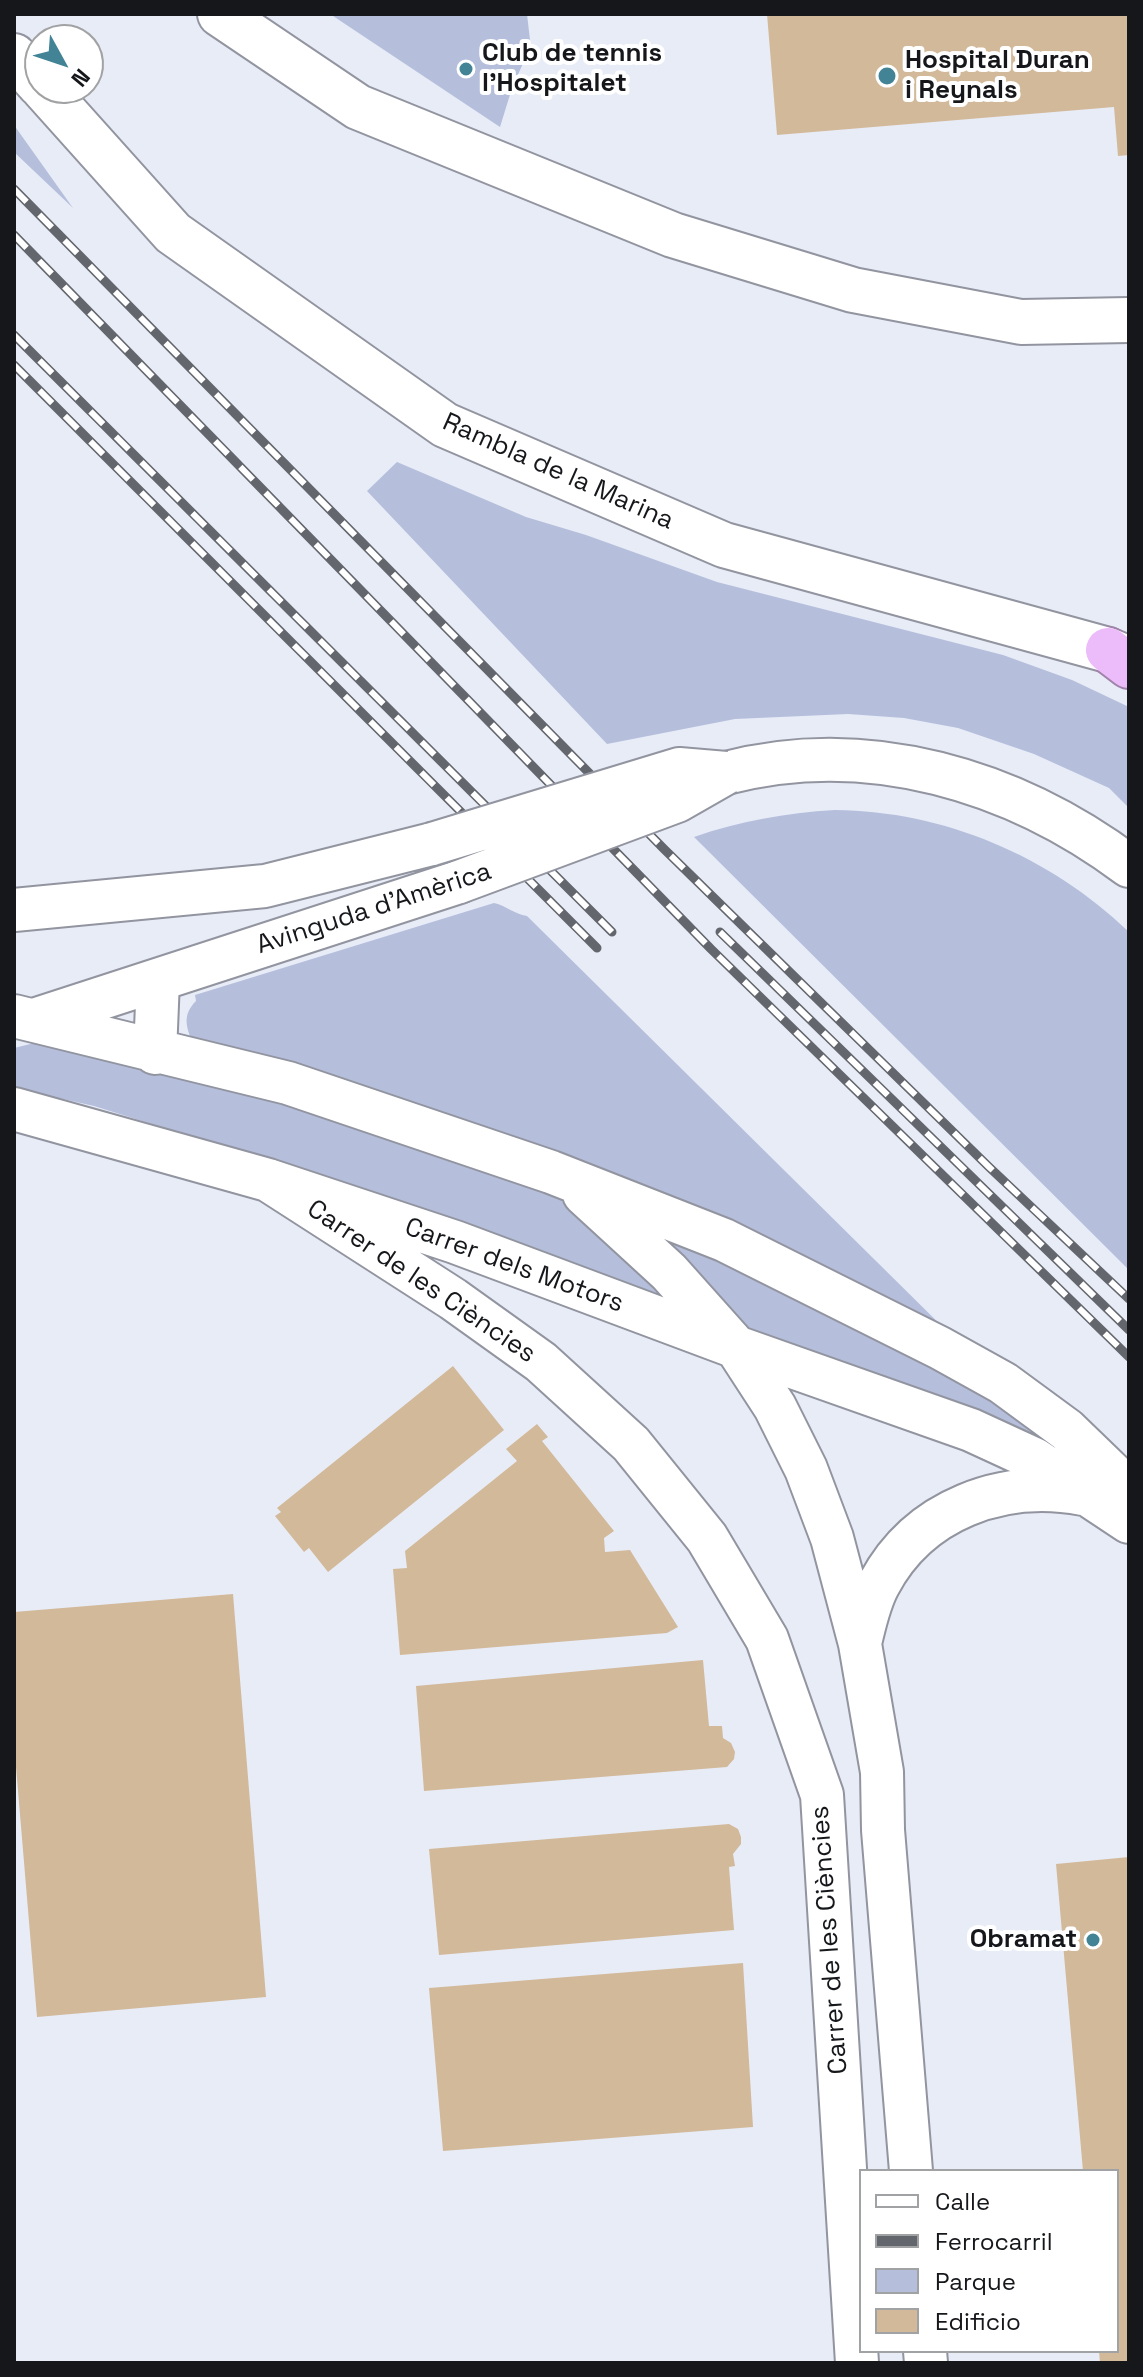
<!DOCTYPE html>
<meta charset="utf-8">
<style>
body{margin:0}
#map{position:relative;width:1143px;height:2377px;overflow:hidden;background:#e8ecf7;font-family:"Space Grotesk",sans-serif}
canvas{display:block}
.frame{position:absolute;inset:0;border:16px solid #15171a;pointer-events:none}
.legend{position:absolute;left:859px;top:2169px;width:260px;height:184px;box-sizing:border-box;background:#fff;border:2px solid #a1a2a3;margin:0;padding:10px 14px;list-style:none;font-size:24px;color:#15171a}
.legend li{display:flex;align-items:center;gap:16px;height:40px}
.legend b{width:40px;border:2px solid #a1a2a3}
.north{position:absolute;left:24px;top:24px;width:80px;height:80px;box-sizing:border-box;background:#fff;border:2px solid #a1a2a3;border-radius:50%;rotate:130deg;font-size:22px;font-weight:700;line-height:32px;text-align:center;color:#15171a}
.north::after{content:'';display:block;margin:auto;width:28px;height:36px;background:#428496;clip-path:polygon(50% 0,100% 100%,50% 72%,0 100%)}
</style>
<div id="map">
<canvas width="1143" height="2377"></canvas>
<div class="frame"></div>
<ul class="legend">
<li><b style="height:10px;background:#fff"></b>Calle</li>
<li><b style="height:10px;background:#63666c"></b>Ferrocarril</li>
<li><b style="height:22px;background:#b5bfdc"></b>Parque</li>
<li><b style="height:22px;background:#d2b999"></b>Edificio</li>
</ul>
<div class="north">N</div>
</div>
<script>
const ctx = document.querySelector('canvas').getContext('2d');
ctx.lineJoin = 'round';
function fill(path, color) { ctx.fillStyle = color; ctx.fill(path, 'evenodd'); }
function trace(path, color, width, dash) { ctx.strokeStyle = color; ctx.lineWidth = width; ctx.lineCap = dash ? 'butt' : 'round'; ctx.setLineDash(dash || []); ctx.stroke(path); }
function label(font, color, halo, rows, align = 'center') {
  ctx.font = font + ' "Space Grotesk",sans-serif'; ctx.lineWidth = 8; ctx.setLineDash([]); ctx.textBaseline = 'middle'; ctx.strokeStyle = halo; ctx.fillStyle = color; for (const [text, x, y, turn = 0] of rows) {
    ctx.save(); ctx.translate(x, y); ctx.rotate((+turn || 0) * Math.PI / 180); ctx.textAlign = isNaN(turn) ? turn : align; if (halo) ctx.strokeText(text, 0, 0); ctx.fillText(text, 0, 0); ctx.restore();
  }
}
const green = new Path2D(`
 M330,14H527L530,40L529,50L512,88L500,127Z
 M14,125L73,208L14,152Z
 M397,462L526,517L586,535L717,582L1003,655L1072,680L1129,707V808L1109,788L1034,754L958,728L904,718L848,714L735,719L607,744L367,491Z
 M835,810C944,811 1050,856 1129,932V1270L694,837C740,821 785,813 835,810Z
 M494,903C507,906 514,914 527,916L964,1348L193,1043C186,1027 182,1015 196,1001L195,995Z
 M55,1038L154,1060L556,1189L692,1314L219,1145L94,1106L14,1088V1048Z
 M631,1215L970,1376L1102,1478L746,1337Z`);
const building = new Path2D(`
 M767,14H1129V155L1118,156L1114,107L777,135Z
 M453,1366L504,1430L328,1572L309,1548L304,1552L275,1516L281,1512L277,1508Z
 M537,1424L548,1437L542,1441L614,1531L604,1538L605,1552L630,1550L678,1627L667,1633L400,1655L393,1569L407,1568L405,1551L517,1461L506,1449Z
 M233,1594L266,1997L37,2017L14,1743V1612Z
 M703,1660L709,1726H722L723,1738L731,1743L735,1752L734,1759L727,1767L424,1791L416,1686Z
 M729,1824L738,1829L741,1837V1844L733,1854L735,1866L729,1867L734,1930L439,1955L429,1849Z
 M1129,1857V2363H1100L1099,2351H1117V2171H1083L1056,1864Z
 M743,1963L753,2127L443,2151L429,1988Z`);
const street = new Path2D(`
 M726,773C868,736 1014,780 1129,866
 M14,910L265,886L432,844
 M14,1016L288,1083L551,1172L724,1240L940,1348L1003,1383L1067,1430L1129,1490
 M34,1020L459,882
 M155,1053L158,980
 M14,1109L268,1180L455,1242L736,1347L971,1430L1034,1459L1129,1522
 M268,1180L453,1299L541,1362L631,1444L707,1538L767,1639L822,1795L857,2363
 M584,1194L669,1272L736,1347L775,1407L806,1469L832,1538L860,1644L882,1772L883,1830L911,2171
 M860,1643C865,1623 869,1602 879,1584C919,1509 1002,1479 1083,1494
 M925,2351L926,2363`);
const secondary = new Path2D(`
 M220,14L358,107L673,235L853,290L1021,322L1129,320
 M14,56L40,85
 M43,88L173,233L445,425L724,545L1108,650L1129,659`);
const highway = new Path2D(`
 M1108,650L1129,666`);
const rail = new Path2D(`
 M14,189L664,849L989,1167L1129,1299
 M14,235L711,949L1129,1357
 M14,335L612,932
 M14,365L597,948
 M720,932L1129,1330`);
const streetBridge = new Path2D(`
 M432,844L679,769L726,773
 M459,882L677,801L726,773`);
const markers = [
 [466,69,8,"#428496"],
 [887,76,10,"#428496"],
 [1093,1940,8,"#428496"]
];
const poiNames = [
 ["Club de tennis",482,54],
 ["l'Hospitalet",482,84],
 ["Hospital Duran",905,61],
 ["i Reynals",905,91],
 ["Obramat",1077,1940,"right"]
];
const streetNames = [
 ["Rambla de la Marina",558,472,24],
 ["Avinguda d'Amèrica",374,909,-18],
 ["Carrer dels Motors",514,1266,20],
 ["Carrer de les Ciències",421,1282,34],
 ["Carrer de les Ciències",830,1940,-94]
];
fill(green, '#b5bfdc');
fill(building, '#d2b999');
trace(street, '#9295a0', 46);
trace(secondary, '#9295a0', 48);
trace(highway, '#a182ab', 48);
trace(street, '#fff', 42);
trace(secondary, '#fff', 44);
trace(highway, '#ecbbf9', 44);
trace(rail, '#63666c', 9);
trace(rail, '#fff', 6, [18]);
trace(streetBridge, '#9295a0', 46, []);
trace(streetBridge, '#fff', 42);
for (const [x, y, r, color] of markers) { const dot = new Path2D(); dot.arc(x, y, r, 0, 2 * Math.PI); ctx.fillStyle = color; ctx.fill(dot); trace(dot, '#fff', 3); }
label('bold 26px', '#15171a', '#fff', poiNames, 'left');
label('26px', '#15171a', '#fff', streetNames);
</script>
